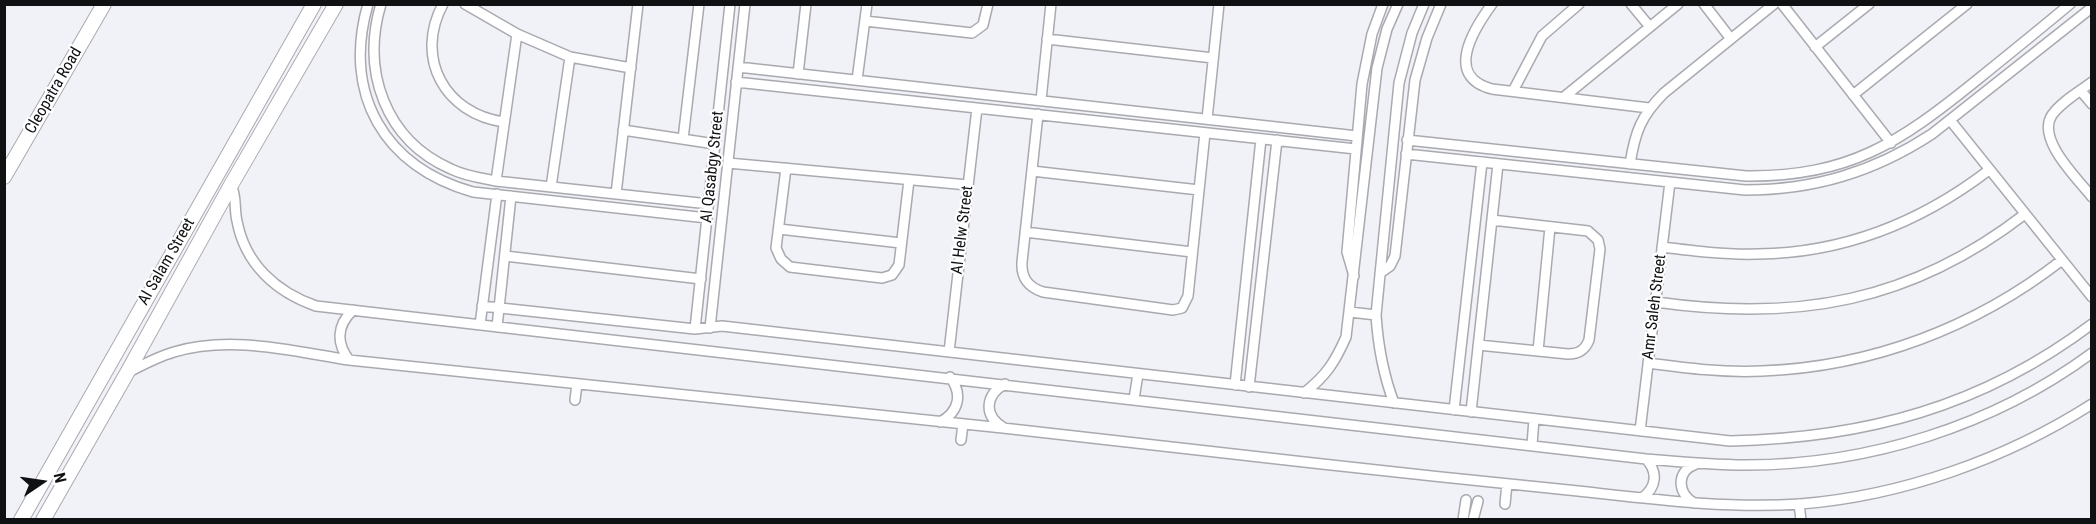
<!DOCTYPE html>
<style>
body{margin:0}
#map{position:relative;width:2096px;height:524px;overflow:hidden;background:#f1f2f8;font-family:"Roboto Condensed",sans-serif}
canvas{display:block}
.frame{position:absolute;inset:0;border:6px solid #101113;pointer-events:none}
.north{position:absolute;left:12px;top:452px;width:60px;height:60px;-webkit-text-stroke:4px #fff;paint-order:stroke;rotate:77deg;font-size:16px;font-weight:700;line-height:24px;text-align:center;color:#101113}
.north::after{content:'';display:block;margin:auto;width:21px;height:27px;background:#101113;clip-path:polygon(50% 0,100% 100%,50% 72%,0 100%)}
</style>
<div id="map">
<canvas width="2096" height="524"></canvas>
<div class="frame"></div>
<div class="north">N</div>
</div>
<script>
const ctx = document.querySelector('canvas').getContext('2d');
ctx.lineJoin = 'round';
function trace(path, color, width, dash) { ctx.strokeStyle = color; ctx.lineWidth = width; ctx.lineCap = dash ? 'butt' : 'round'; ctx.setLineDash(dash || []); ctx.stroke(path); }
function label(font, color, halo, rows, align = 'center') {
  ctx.font = font + ' "Roboto Condensed",sans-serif'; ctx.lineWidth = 4.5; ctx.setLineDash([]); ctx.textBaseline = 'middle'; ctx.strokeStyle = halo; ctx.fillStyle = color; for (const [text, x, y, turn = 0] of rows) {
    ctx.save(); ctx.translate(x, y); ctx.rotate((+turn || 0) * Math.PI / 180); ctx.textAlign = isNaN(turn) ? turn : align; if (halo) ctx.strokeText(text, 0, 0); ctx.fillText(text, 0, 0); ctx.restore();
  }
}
const minor = new Path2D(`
 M368,4C342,94 384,167 473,192L707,218
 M381,4C361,71 385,140 451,169C465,176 481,178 496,181L709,204
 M443,4C414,58 445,114 504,122
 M465,4L517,34L570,57L631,68
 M1492,4C1473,30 1444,77 1492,89L1649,108
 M1631,4L1650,27
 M1704,4L1731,39
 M1782,4L1891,143
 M865,21L972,33L983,25L988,4
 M1047,39L1213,58
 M1815,47L1869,4
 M738,67L1357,136
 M798,74L806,4
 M857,80L867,4
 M736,82L1356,149
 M2092,82C2079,92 2061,102 2052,115C2036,139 2077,178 2092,197
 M1513,91L1542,36L1579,4
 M2081,91L2092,104
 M1853,95L1967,4
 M1564,97L1678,4
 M1041,100L1051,4
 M1038,114L1022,262C1021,278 1028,287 1043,292L1173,310L1182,308L1188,296L1205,133
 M1207,119L1219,4
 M1950,120L2092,297
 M623,130L715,144
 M683,139L699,4
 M1407,140L1746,176C1849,177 1899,143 1977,80C2008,55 2039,30 2070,4
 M1406,154L1745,190C1814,190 1874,172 1932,134L2090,9
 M728,163L968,185
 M1630,164C1635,132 1641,116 1664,93L1774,4
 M786,168L776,248L781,259L790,267L882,278L892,275L899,265L909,180
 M1032,171L1199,190
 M496,181L517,34
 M231,185C237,195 234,210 237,221C245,264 276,292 316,306L1646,459C1680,462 1713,465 1746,465C1868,465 1993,426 2092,353
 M551,187L570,57
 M616,194L638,4
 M779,229L901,243
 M1025,232L1192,252
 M1662,247C1694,251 1726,255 1758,254C1845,253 1921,222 1989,170
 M505,256L701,279
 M1380,273L1390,266L1395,256L1415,80L1427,38L1441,4
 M1354,276L1347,252L1362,84L1372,34L1383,4
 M1656,302C1797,322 1911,302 2025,214
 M482,306L695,329L722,326L1730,441C1865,438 1982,407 2092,324
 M1350,312L1376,315
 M480,325L497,194
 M497,327L511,196
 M710,328L745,4
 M695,329L730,4
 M1478,345L1568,354C1579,354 1585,350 1589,340L1600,249L1598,240L1588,231L1492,220
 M1538,351L1550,227
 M949,352L977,108
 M349,360C336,343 337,325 353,310
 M1648,363C1686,368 1724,373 1762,371C1872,367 1976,327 2062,260
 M127,373C142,365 157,357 174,352C231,335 291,351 349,360C567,383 785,406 1003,428C1107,439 1209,452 1313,463C1401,473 1490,482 1578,491C1651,499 1726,509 1800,504C1902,496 2006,459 2092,404
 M1235,385L1261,139
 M1249,387L1277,140
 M1304,393C1326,376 1335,362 1346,337L1377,68L1387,29L1398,4
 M1134,399L1138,374
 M575,400L577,384
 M1394,403C1383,374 1378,346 1376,315L1399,83L1412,33L1424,4
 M1454,410L1482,162
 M1471,412L1498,164
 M940,422C959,412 963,394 950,377
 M1004,428C983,416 985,395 1005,384
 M1640,431L1670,182
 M961,440L963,424
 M1532,445L1534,419
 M1642,498C1657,487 1658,472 1646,459
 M1694,503C1677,493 1676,471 1696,464
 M1505,504L1507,484
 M1799,504L1801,520
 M1463,520L1466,500
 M1473,520L1478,501`);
const secondary = new Path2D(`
 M4,177L104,4
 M21,520L314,4
 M43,520L127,373L231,185L336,4`);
const streetNames = [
 ["Cleopatra Road",54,91,-60],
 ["Al Qasabgy Street",713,167,-84],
 ["Al Helw Street",963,230,-83],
 ["Al Salam Street",167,262,-60],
 ["Amr Saleh Street",1655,307,-83]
];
trace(minor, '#a9aab0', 12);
trace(secondary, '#a9aab0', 16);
trace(minor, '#fff', 9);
trace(secondary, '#fff', 14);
label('16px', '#101113', '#fff', streetNames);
</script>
